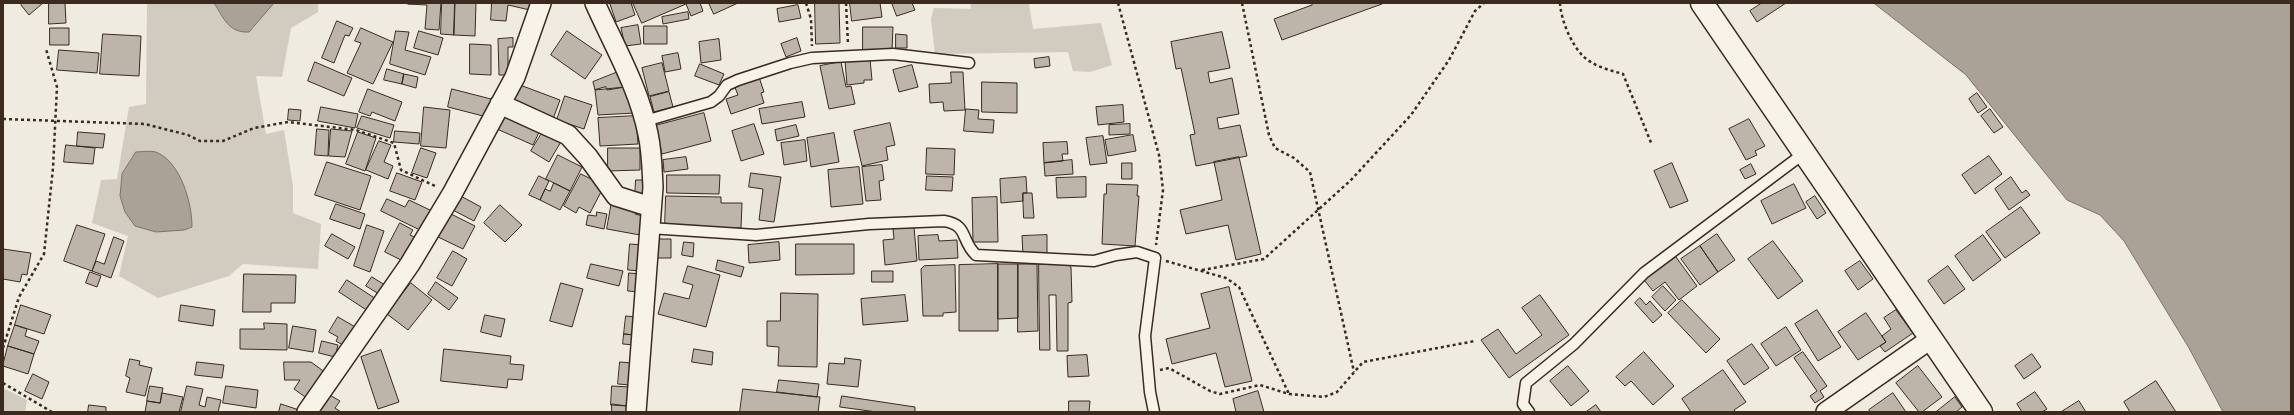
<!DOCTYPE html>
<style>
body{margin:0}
#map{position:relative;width:2294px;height:415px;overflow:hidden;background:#efebe0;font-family:Delius,sans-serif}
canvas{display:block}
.frame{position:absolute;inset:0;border:4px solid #3b2a1e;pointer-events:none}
</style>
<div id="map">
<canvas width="2294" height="415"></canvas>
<div class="frame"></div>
</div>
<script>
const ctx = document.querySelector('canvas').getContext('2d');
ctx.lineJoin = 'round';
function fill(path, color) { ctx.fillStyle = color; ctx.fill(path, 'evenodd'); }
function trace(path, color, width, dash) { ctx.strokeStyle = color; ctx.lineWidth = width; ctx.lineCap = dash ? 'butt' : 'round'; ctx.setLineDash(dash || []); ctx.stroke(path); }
const green = new Path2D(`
 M147,3H318V12L291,28L282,77L256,76L266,134L284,130L293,186V213L321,224L318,269L243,264L229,276L158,298L119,276L128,236L92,223L101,180L117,179L129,107L146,104Z
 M970,3H1029L1033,29L1101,23L1112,65L1090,72L1073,71L1068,52L935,54L931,19L934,8L971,9Z
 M3,388L27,400L25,412H3Z`);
const water = new Path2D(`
 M214,3H274L249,32C228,33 224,18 214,3Z
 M1874,3H2291V412H2223L2189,348L2124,241L2100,215L2067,200L1966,75Z
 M136,152C142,152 153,150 158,153C181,164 192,203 192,227L184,230L156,232L135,226L125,212L120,196L122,174Z`);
const building = new Path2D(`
 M23,3H43L29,15L21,5Z
 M49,3H65L66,23L49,24Z
 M441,3L439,30L425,29L427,5L408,4Z
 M442,3H455L454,35L441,34Z
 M455,3H476L475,36L454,35Z
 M492,3H533L530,10L508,5L506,21L491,20Z
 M613,3H631L635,15L616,22L610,4Z
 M633,3H700L703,11L691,16L686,4L642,23Z
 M709,3H738L714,14Z
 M815,3H839L840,43L816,44Z
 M850,3H880L882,17L852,21Z
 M892,3H912L915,10L897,16Z
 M1311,3H1382V4L1282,40L1274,19L1312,5Z
 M1762,3H1786L1757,22L1750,11Z
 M798,5L801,18L779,22L777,9Z
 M688,12L689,19L663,24L662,17Z
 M337,21L353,28L349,36L345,35L334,63L322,58Z
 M638,25L641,44L625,46L621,28Z
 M644,26H667V44H644Z
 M863,27H893L892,51H863Z
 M50,28H69V45H50Z
 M361,28L393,42L373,84L347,73L361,43L355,41Z
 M396,31L409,32L405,50L431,57L425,75L390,64Z
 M419,31L443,38L438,55L414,48Z
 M567,31L602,55L585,79L551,55Z
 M1222,32L1230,68L1208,72L1210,83L1232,78L1239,114L1217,118L1219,129L1240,125L1247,156L1196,166L1190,135L1195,134L1181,68L1176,69L1171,42Z
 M103,34L141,36L139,76L100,74Z
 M896,34L907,35V48H896Z
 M513,38V47H508V65H514L510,75H499L498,39Z
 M797,38L801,51L786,57L781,44Z
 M719,39L721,60L701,63L699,42Z
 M470,44L491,45V75L470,74Z
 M59,50L99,53L97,73L57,70Z
 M678,53L681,69L665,72L662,56Z
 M1049,57L1050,66L1035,68L1034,59Z
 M870,59L872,80H864V83L847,85L845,61Z
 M315,62L352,78L344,96L308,81Z
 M841,62L846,87L851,86L855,104L829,109L820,66Z
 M662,63L669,91L649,96L642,68Z
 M700,64L724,74L719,85L695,76Z
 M912,65L918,87L899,92L893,70Z
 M387,69L404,74L402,84L384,80Z
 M618,72L625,87L595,90L593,82Z
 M951,72H963L965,110L944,111L943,102L930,103L929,84L951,83Z
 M404,74L418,77L416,88L402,84Z
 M759,77L764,92L761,93L764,103L731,114L726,99L738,95L734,85Z
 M982,82L1017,83V113L982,112Z
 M520,85L560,100L553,119L513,104Z
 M606,87L607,90L625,87L635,113L598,115L595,90Z
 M368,89L402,102L395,121L372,112L370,116L359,112Z
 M452,89L491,99L487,117L448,107Z
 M669,92L673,107L654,112L650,97Z
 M1977,93L1987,107L1978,113L1969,99Z
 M565,96L592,105L584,129L557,120Z
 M802,102L805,117L762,124L759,109Z
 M1123,105L1124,122L1098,125L1096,107Z
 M321,107L358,114L355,128L318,121Z
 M424,107L450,110L446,148L421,146Z
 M289,109L301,110L300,121L288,120Z
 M966,109L979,110L978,119L994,120L993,133L964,131Z
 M1990,109L2003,127L1994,133L1981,116Z
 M504,112L541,128L533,145L497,129Z
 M704,113L711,141L662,154L655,126Z
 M362,116L394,125L390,138L357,128Z
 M636,116L638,144L600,146L598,118Z
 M1749,119L1765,146L1755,151L1757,155L1746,160L1729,129Z
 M890,123L895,145L886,147L888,160L862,166L854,131Z
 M754,124L764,154L741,161L732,131Z
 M1130,124V134L1109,135V125Z
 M796,125L799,136L777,141L775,130Z
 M317,129L329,130L328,156L315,155Z
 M331,129L352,131L345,157L329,156Z
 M544,130L562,140L549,162L531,151Z
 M395,131L420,133L419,144L394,142Z
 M78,132L105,134L103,148L77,146Z
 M358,132L376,138L365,171L346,164Z
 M834,133L839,162L811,167L807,138Z
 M1133,135L1136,151L1108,156L1105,140Z
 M1103,136L1107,163L1090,165L1086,138Z
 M805,140L807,161L784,165L781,143Z
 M379,141L391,145L384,162L393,166L388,179L366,170Z
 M1067,142L1068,154H1062L1063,161L1044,163L1043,143Z
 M66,145L95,148L93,164L64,162Z
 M421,148L436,153L427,178L412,173Z
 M608,148H640V170L608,171Z
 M927,148L955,149L954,175L926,174Z
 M558,155L582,167L570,191L546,179Z
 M1989,156L2002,174L1975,194L1962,175Z
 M686,157L688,169L664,172L663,160Z
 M1239,157L1261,254L1236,260L1228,225L1186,234L1180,210L1222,200L1214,162Z
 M1072,160L1073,174L1045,176L1044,163Z
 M327,162L371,176L360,210L315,195Z
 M1122,163H1132V179H1122Z
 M1672,163L1688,201L1670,208L1654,171Z
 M1751,164L1756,174L1745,179L1740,170Z
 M882,165L884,180L879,181L881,200L866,201L862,167Z
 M859,167L863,204L831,207L828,170Z
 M397,173L422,182L415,200L390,191Z
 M751,173L781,177L774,222L759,220L763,189L749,187Z
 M581,174L599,183L602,190L590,213L579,207L576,213L564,206Z
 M667,175H720L719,194L667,193Z
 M539,176L549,181L540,200L529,195Z
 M927,176L953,177L952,191L926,190Z
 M1026,177L1027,193H1023V201L1001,203L1000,179Z
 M1086,177V197L1057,198L1056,178Z
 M2011,177L2022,193L2026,190L2030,195L2009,210L1995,189Z
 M636,180H646V196H635Z
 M554,183L570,191L560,210L540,200L545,189L550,191Z
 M1107,184L1138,185L1137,196H1139L1135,246L1102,244L1104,194H1106Z
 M1794,184L1806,208L1772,224L1761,201Z
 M1023,193H1032L1034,218H1024Z
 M457,194L481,207L474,221L449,208Z
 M666,196L721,197V203H742L741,228L665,227Z
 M1815,196L1826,213L1817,219L1806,202Z
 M997,197L998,242H973L972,198Z
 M387,199L405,207L409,200L432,211L422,231L381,211Z
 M612,201L637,206L635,214L643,216L640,235L607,229Z
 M336,204L365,214L360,229L330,219Z
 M500,205L522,225L505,242L484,223Z
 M2021,207L2040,233L2005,258L1986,232Z
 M597,212L607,214L604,229L586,225L588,215L596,216Z
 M449,213L475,226L463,249L436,236Z
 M400,223L413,230L410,235L419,239L407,263L385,252Z
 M77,225L105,234L92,271L64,261Z
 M367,225L384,231L370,272L354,266Z
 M914,227L917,261L885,265L883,240L894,239L893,229Z
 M332,234L355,247L348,259L325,246Z
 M1717,234L1735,260L1718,272L1700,246Z
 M938,235L939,241L957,240L958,258L919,260L918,236Z
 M1047,235V254L1023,255L1022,236Z
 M1983,235L2001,260L1973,281L1955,256Z
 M114,237L124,241L111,278L92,271L96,261L104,264Z
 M656,239H671V258H656Z
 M1773,241L1803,281L1778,299L1748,259Z
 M684,242L694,243L693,257L682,255Z
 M779,242L780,260L749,263L748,245Z
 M630,244L643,245L641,271L628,270Z
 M796,244H854V274L796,275Z
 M1700,246L1718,272L1700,285L1681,259Z
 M3,249L31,253L27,275L22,274L20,282L3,279Z
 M453,251L467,259L452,286L437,278Z
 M1676,257L1697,286L1679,300L1665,282L1653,291L1644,280Z
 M718,260L744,267L741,277L716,270Z
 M1860,261L1873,279L1858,290L1845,271Z
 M591,264L623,271L619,286L587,278Z
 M998,264H1018V318L998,319Z
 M998,264V331H959V265Z
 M1018,264H1037L1038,331L1018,332Z
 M1039,264H1067L1071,267L1072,302L1068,303V351H1057L1056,295H1049L1050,350H1040Z
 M955,265L956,312L943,313V316H923L921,269L924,266Z
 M688,266L720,275L706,327L658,314L664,293L689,299L693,285L683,282Z
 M1948,266L1965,289L1944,304L1928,281Z
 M872,271H893V282H872Z
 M90,272L101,276L97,287L86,283Z
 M629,273L641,274L640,292L628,291Z
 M244,274L296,275L295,303H271V312H243Z
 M372,277L388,287L382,296L366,286Z
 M347,280L376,299L368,311L339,292Z
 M436,282L458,298L449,310L428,294Z
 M411,283L432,300L408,330L387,314Z
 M561,283L583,289L572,327L550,321Z
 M1663,286L1676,300L1665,311L1652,297Z
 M1229,287L1252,381L1225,387L1216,353L1172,364L1166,339L1210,328L1201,294Z
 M781,293L818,294L817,367L778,366L779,347L767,346V321H780Z
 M905,295L908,321L863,325L861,299Z
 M1540,295L1569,335L1509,378L1481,340L1498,329L1516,354L1542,335L1522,308Z
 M1640,298L1646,305L1650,301L1662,315L1653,323L1635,303Z
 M1682,300L1720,339L1706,353L1668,313Z
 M21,305L51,315L44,334L15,325Z
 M181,305L215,310L213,326L179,321Z
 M1817,310L1841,347L1818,361L1795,324Z
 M1896,310L1913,333L1885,352L1880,346L1886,342L1882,336L1891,329L1884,318Z
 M1866,313L1886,342L1858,360L1838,332Z
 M485,315L505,319L501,337L481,332Z
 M626,316L636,317L635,335L624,334Z
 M338,317L357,328L346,347L336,341L338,337L329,332Z
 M264,323L287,324V350L240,349V329H264Z
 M15,325L27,329L25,336L39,341L34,354L8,346Z
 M293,326L316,330L313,352L289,348Z
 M1786,327L1801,350L1776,366L1761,344Z
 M624,334L635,335L634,345L623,344Z
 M322,341L338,345L335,357L319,353Z
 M1752,344L1769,368L1744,385L1727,361Z
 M8,346L34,354L28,374L3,366Z
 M444,349L511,356L510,364L524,365L522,380L508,379L507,388L441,381Z
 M694,349L713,352L712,365L692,362Z
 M381,350L399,402L378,409L361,357Z
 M1644,352L1674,386L1653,405L1631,381L1625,386L1616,377Z
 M1803,352L1827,386L1820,391L1824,397L1815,403L1810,396L1817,391L1794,358Z
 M2032,354L2041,367L2024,379L2015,366Z
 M1087,355L1089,376L1068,377L1067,356Z
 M845,358L861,360L858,387L827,384L829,363L844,364Z
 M130,359L140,361L139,365L152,368L145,396L126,392L130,378L126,376Z
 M197,362L224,365L222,378L195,375Z
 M284,362H311L326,373L308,399L294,389L300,380H285Z
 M620,362L632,363L630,385L618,384Z
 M1568,366L1589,391L1571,406L1550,381Z
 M1918,366L1942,397L1922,412H1919L1896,383Z
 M1723,370L1746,402L1734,410L1736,412H1691L1682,399Z
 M33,374L49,382L42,399L25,391Z
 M779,380L819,384L817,397L777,392Z
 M2156,381L2176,412H2130L2124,402Z
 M150,386L163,388L160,403L147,401Z
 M187,386L203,389L199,405L205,407L207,397L221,400L218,412H181Z
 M226,386L258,390L256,408L223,403Z
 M612,386L630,387L628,406L611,405Z
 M743,389L820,397L818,412H740Z
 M1258,391L1264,412H1236L1233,399Z
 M2035,392L2047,409L2042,412H2022L2017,404Z
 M162,393L183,397L179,412H145L147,401L160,403Z
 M1893,393L1906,412H1870L1869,410Z
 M328,394L340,401L335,408L341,412H317Z
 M842,396L915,407V412H877L840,407Z
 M1955,397L1962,407L1956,412H1936Z
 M1069,401H1090L1089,412H1069Z
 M2079,401L2086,412H2061Z
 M281,404L299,410L298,412H279Z
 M612,404L627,406V412H612Z
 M89,405L106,407V412H88Z
 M1596,405L1601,412H1586Z`);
const path = new Path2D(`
 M806,3L811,19L812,46
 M846,3L848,44
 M1118,3L1159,155L1163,190L1156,245
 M1242,3L1269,135L1275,148L1294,158L1310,172L1354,372
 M1560,3C1561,20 1571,44 1583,56C1593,66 1609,70 1623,74L1652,145
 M3,119L145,124L188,135L200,141H223L254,128L288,122L356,130L394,143L401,170L437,187
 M1166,261L1226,278L1239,287L1289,394
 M1202,270L1264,259L1351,180L1411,115L1449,60L1475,11L1484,3
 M3,348L19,297L44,254L53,168L57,87L46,49
 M1160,370L1169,368L1210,391L1220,394L1260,385L1289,394L1324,397L1337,392L1363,362L1475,341
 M3,383L52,412`);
const lane = new Path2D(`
 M645,121L711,102L719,96L727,85L738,80L790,63L812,58L893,54L969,63
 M649,228L756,235L869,224L944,221C969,225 960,240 976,255L1094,261L1116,255L1137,252L1155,258L1145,336L1150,392L1154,412
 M1529,412L1523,404L1526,383L1574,344L1644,273L1803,154`);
const street = new Path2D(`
 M595,3C614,46 639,88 648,134C652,152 652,169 653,187L636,412
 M500,104L568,135L588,157L616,196L651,207
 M307,412L410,264L452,194L515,77L541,3
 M1826,412L1932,338`);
const secondary = new Path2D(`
 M1702,3L1981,412`);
fill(green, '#d1cbc0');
fill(water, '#aaa296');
trace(water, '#7e7266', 1);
fill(building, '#bdb5aa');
trace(building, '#3b2a1e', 1);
trace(lane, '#3b2a1e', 13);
trace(street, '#3b2a1e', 22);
trace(secondary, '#3b2a1e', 25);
trace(path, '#3b2a1e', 2.5, [3, 3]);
trace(lane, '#f7f3e8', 10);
trace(street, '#f7f3e8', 19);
trace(secondary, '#f7f3e8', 22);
</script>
